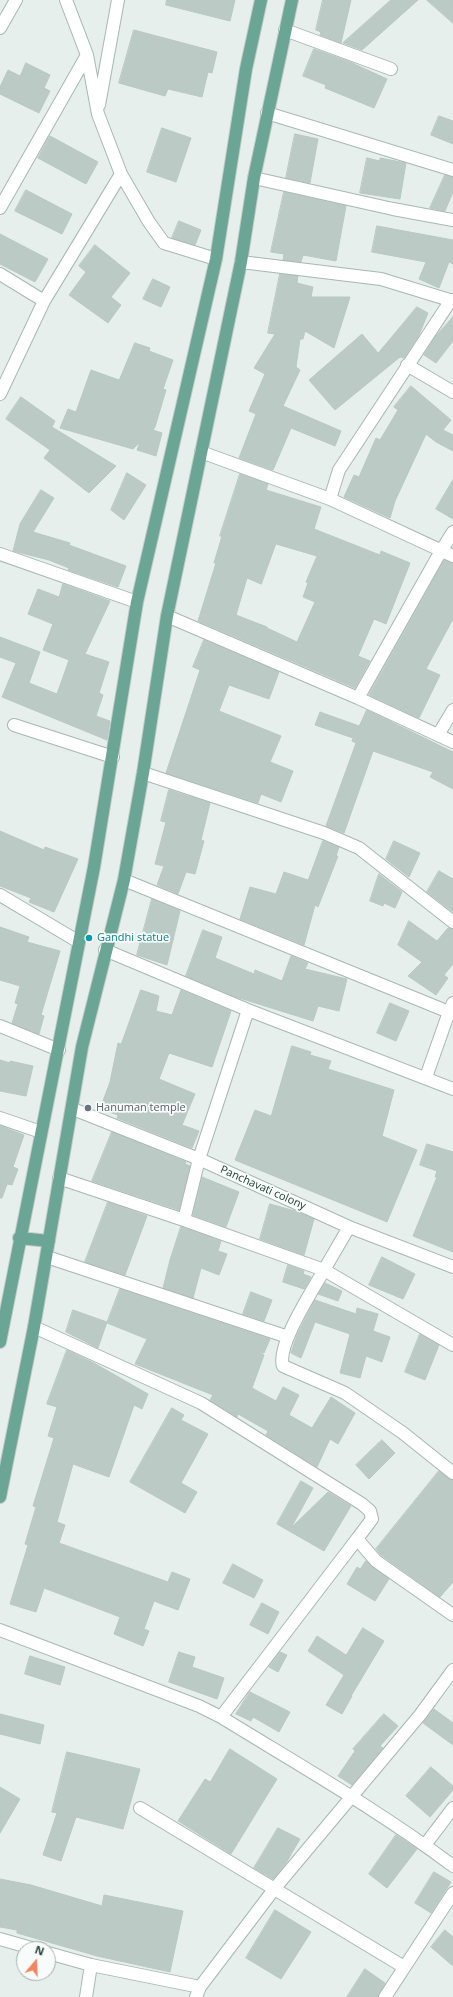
<!DOCTYPE html>
<style>
body{margin:0}
#map{position:relative;width:453px;height:1997px;overflow:hidden;background:#e6efeb;font-family:"Open Sans",sans-serif}
canvas{display:block}
.north{position:absolute;left:16px;top:1941px;width:40px;height:40px;box-sizing:border-box;background:#f7fbf9;border:1px solid #a3b1ad;border-radius:50%;rotate:19deg;font-size:11px;font-weight:700;line-height:16px;text-align:center;color:#24423a}
.north::after{content:'';display:block;margin:auto;width:14px;height:18px;background:#f4845f;clip-path:polygon(50% 0,100% 100%,50% 72%,0 100%)}
</style>
<div id="map">
<canvas width="453" height="1997"></canvas>
<div class="north">N</div>
</div>
<script>
const ctx = document.querySelector('canvas').getContext('2d');
ctx.lineJoin = 'round';
function fill(path, color) { ctx.fillStyle = color; ctx.fill(path, 'evenodd'); }
function trace(path, color, width, dash) { ctx.strokeStyle = color; ctx.lineWidth = width; ctx.lineCap = dash ? 'butt' : 'round'; ctx.setLineDash(dash || []); ctx.stroke(path); }
function label(font, color, halo, rows, align = 'center') {
  ctx.font = font + ' "Open Sans",sans-serif'; ctx.lineWidth = 3.5; ctx.setLineDash([]); ctx.textBaseline = 'middle'; ctx.strokeStyle = halo; ctx.fillStyle = color; for (const [text, x, y, turn = 0] of rows) {
    ctx.save(); ctx.translate(x, y); ctx.rotate((+turn || 0) * Math.PI / 180); ctx.textAlign = isNaN(turn) ? turn : align; if (halo) ctx.strokeText(text, 0, 0); ctx.fillText(text, 0, 0); ctx.restore();
  }
}
const building = new Path2D(`
 M167,0H235L230,21L166,5Z
 M323,0H351L341,43L320,35L321,32L316,30Z
 M391,0H418L362,50L343,43Z
 M427,0H453V23Z
 M134,30L217,52L212,73L208,72L202,97L168,89L165,96L119,83Z
 M314,49L350,62L387,79L374,108L325,88L326,85L303,76Z
 M26,63L50,75L44,88L50,91L39,113L0,94V87L8,70L20,76Z
 M439,116L453,121V144L431,135Z
 M162,128L191,138L176,182L147,172Z
 M295,134L318,139L310,183L286,178Z
 M50,136L98,162L86,184L38,158Z
 M367,158L380,161V158L406,163L400,199L360,193Z
 M445,175L453,177V192L445,211L430,208Z
 M26,190L72,214L62,234L15,211Z
 M284,192L346,206L336,261L303,255L301,262L283,260L284,254L271,252Z
 M179,221L201,230L195,245L172,238Z
 M377,226L453,240V264L449,262L439,288L419,279L426,262L372,252Z
 M0,234L48,259L35,282L0,264Z
 M95,245L130,273L111,297L121,305L108,323L69,295L86,272L79,266Z
 M280,274L298,276L297,283L313,287L311,297H350L334,348L305,331L303,339H300L296,367L300,370L283,406L341,431L335,446L291,428L273,470L239,458L256,414L249,411L265,374L254,368L275,334L268,333Z
 M153,279L170,287L161,307L143,299Z
 M417,307L428,313L419,335L404,358L400,357L335,410L309,380L362,334L378,353Z
 M453,317V341L436,363L424,355L436,336Z
 M135,343L150,348L149,351L173,360L163,389L166,390L155,427L153,430L162,433L156,456L137,450L140,442L133,449L60,428L68,409L76,412L91,370L119,380Z
 M411,386L451,420L443,430L453,435V451L436,442L426,434L395,501L390,518L344,497L354,475L359,477L376,438L380,440L398,410L394,407Z
 M21,397L55,421L52,427L116,466L89,493L44,458L50,450L6,419Z
 M127,473L146,485L124,520L111,510Z
 M240,474L268,484L266,490L321,507L314,529L380,555L381,551L410,563L386,624L374,619L358,656L370,661L355,688L198,621L216,563H214L222,536H220ZM276,544L317,556L306,582L308,583L303,597L315,602L297,642L267,628V627L236,615L247,578L261,584Z
 M453,480V519L436,509Z
 M41,490L54,498L33,532L70,543L69,545L126,566L118,587L68,570L69,568L49,560L13,551L20,524Z
 M444,560L453,563V619L426,669L440,675L419,718L369,695Z
 M63,584L110,601L85,654L109,662L99,693L103,695L96,716L110,721L107,740L2,697L16,663L0,657V637L40,652L29,683L57,694L69,660L43,650L53,624L28,614L38,589L59,597Z
 M204,640L279,672L269,699L229,685L219,711L281,736L270,762L293,771L281,802L261,794L258,803L166,773L200,670L193,667Z
 M367,710L453,752V789L430,777L433,772L373,751L344,833L326,826L356,743L352,741L353,738L315,725L320,712L359,726Z
 M169,790L210,803L201,840L204,841L195,874L186,872L178,894L157,885L164,866L155,864L166,822L161,821Z
 M0,831L44,850L45,847L78,859L54,912L29,902L31,898L0,886Z
 M323,841L339,847L336,856H338L318,907L315,905L304,945L240,919L250,887L276,894L284,872L308,880Z
 M394,841L420,853L409,877L386,859Z
 M439,871L453,879V912L427,892Z
 M379,874L402,892L395,908L384,903L383,906L370,901Z
 M152,899L180,911L167,965L137,955Z
 M409,921L437,941L448,928L453,929V964L444,975L448,978L436,995L408,976L422,962L398,945Z
 M0,927L29,937L27,942L60,951L41,1015L44,1016L39,1034L12,1023L18,1004L15,1003L20,986L0,980Z
 M203,930L222,937L215,958L254,974L255,970L282,981L291,956L308,963L305,969L347,979L339,1011L318,1006L313,1021L236,997L186,976Z
 M141,990L159,996L156,1011L172,1015L181,990L231,1011L212,1067L169,1053L159,1079L195,1094L182,1125L199,1131L192,1148L117,1118L118,1115L100,1109L110,1082L118,1043L121,1044Z
 M390,1003L409,1011L396,1041L377,1033Z
 M292,1046L311,1052L310,1055L331,1061L328,1069L394,1090L382,1136L417,1150L387,1222L235,1160L255,1110L271,1116Z
 M0,1060L10,1063V1061L33,1066L26,1096L0,1091Z
 M0,1126L24,1135L13,1167L18,1169L12,1185L7,1184L2,1198H0Z
 M112,1132L186,1162L185,1164L190,1166L179,1210L92,1181Z
 M427,1144L453,1152V1252L413,1236L437,1177H435L437,1171L420,1165Z
 M202,1177L239,1192L226,1227L193,1215Z
 M108,1202L147,1216L125,1275L85,1262Z
 M270,1204L295,1211L314,1219L304,1255L260,1239Z
 M181,1227L221,1241L218,1251L227,1254L219,1275L201,1268L193,1298L163,1288L170,1260Z
 M382,1257L415,1274L403,1299L369,1285Z
 M288,1265L304,1271L303,1274L311,1277L304,1289L283,1282Z
 M325,1283L342,1291L338,1301L318,1294Z
 M120,1289L270,1339L264,1353L258,1351L264,1355L252,1388L276,1401L283,1387L299,1395L289,1415L312,1428L331,1397L355,1413L338,1444L330,1439L317,1467L266,1435L268,1431L238,1414L237,1417L210,1400L213,1395L135,1364L147,1339L107,1323Z
 M251,1292L272,1300L264,1321L243,1314Z
 M315,1300L356,1314L357,1308L378,1314L373,1331L390,1337L382,1362L366,1356L360,1378L340,1373L350,1334L315,1322L301,1358L291,1353L297,1335Z
 M73,1310L107,1322L98,1348L66,1332Z
 M420,1334L439,1345L425,1380L405,1372Z
 M67,1350L94,1363L148,1394L142,1409L134,1405L109,1477L73,1464L57,1522L65,1525L59,1543L168,1582L172,1572L190,1579L178,1610L154,1601L144,1629L149,1631L143,1646L114,1634L120,1617L44,1588L36,1612L10,1604L28,1545L25,1544L36,1507L33,1506L54,1438L48,1436L57,1407L47,1404Z
 M172,1408L184,1415L181,1420L208,1434L181,1483L197,1492L185,1513L130,1482Z
 M382,1440L395,1453L369,1479L356,1465Z
 M439,1471L453,1480V1582L440,1597L381,1555L376,1549Z
 M301,1481L313,1488L291,1528L328,1492L351,1506L324,1551L277,1524Z
 M366,1561L389,1579L375,1601L347,1584L357,1567L360,1569Z
 M233,1564L263,1580L254,1598L223,1583Z
 M262,1603L279,1612L268,1634L250,1625Z
 M363,1628L384,1641L351,1696H352L342,1714L326,1705L344,1675L308,1651L317,1636L346,1655Z
 M179,1652L195,1657L192,1667L224,1678L217,1699L169,1682Z
 M280,1652L287,1655L278,1672L269,1667Z
 M30,1656L65,1667L60,1685L25,1674Z
 M250,1692L290,1712L279,1732L253,1717L251,1721L236,1714Z
 M434,1709L453,1723V1745L423,1723Z
 M0,1714L44,1725L40,1744L0,1734Z
 M384,1714L398,1726L380,1746L383,1748L352,1785L338,1776L355,1751L353,1749Z
 M230,1749L277,1779L231,1854L178,1821L205,1779L210,1782Z
 M67,1752L140,1769L123,1829L76,1817L61,1861L43,1855L57,1813L52,1812Z
 M431,1767L453,1786V1790L430,1817L406,1796Z
 M0,1787L20,1799L0,1833Z
 M278,1828L300,1839L286,1863L273,1879L254,1868Z
 M396,1835L417,1849L387,1888L369,1874Z
 M434,1872L451,1882L431,1913L415,1903Z
 M0,1879L31,1885L102,1906L104,1895L183,1911L170,1972L97,1956L17,1933V1930L0,1927Z
 M275,1910L311,1932L281,1979L246,1958Z
 M445,1930L453,1937V1966L431,1947Z
 M365,1969L385,1983L378,1997H347Z`);
const minor = new Path2D(`
 M66,0L87,55L98,114L121,174L149,222L164,243L216,259
 M0,28L16,0
 M285,30L391,69
 M99,105L118,0
 M267,113L453,170
 M254,178L393,209L453,220
 M0,208L87,55
 M241,262L381,279L453,301
 M0,274L44,301
 M407,365L453,392
 M0,394L44,301L121,174
 M201,452L330,499L453,556
 M330,499L339,470L451,300
 M0,554L137,602
 M167,616L358,698L453,742
 M358,698L441,551L453,532
 M14,725L113,757
 M438,735L453,710
 M143,773L324,833L359,848L453,922
 M124,880L449,1012L453,1003
 M0,895L79,942
 M105,950L248,1010L453,1089
 M0,1026L59,1050
 M426,1077L449,1012
 M73,1109L199,1159L349,1227L453,1267
 M0,1118L41,1132
 M59,1178L184,1220L324,1270C313,1290 276,1346 283,1366L345,1393L403,1433L453,1473
 M184,1220L199,1159L248,1010
 M349,1227L324,1270L453,1345
 M47,1257L288,1337
 M34,1327L201,1403L362,1504L370,1511L372,1519L357,1539L376,1561L453,1615
 M0,1630L199,1706L221,1717C299,1765 380,1811 453,1866
 M221,1717L357,1539
 M140,1808L404,1967
 M425,1845L453,1808
 M0,1939L35,1949
 M48,1953L91,1965L200,1987
 M86,1997L91,1965
 M196,1997L200,1987L275,1888L420,1715L453,1670
 M385,1997L453,1893`);
const major = new Path2D(`
 M19,1238L49,1241
 M0,1342L94,867L137,602L216,259L246,69L261,0
 M0,1497L34,1327L82,1047L124,880L143,773L167,616L241,262L254,178L292,0`);
const markers = [
 [89,938,4,"#0f9aa8"],
 [88,1108,4,"#6b7280"]
];
const cultureNames = [
 ["Gandhi statue",97,938]
];
const worshipNames = [
 ["Hanuman temple",96,1108]
];
const streetNames = [
 ["Panchavati colony",263,1188,24]
];
fill(building, '#bbcac4');
trace(building, '#b8c9c2', 1);
trace(minor, '#a8b8b2', 14);
trace(major, '#c2cac8', 14);
trace(minor, '#fff', 12);
trace(major, '#6aa596', 12);
for (const [x, y, r, color] of markers) { const dot = new Path2D(); dot.arc(x, y, r, 0, 2 * Math.PI); ctx.fillStyle = color; ctx.fill(dot); trace(dot, '#f7fbf9', 1.5); }
label('11px', '#0d838f', '#f7fbf9', cultureNames, 'left');
label('11px', '#5b616d', '#f7fbf9', worshipNames, 'left');
label('11px', '#24423a', '#f7fbf9', streetNames);
</script>
